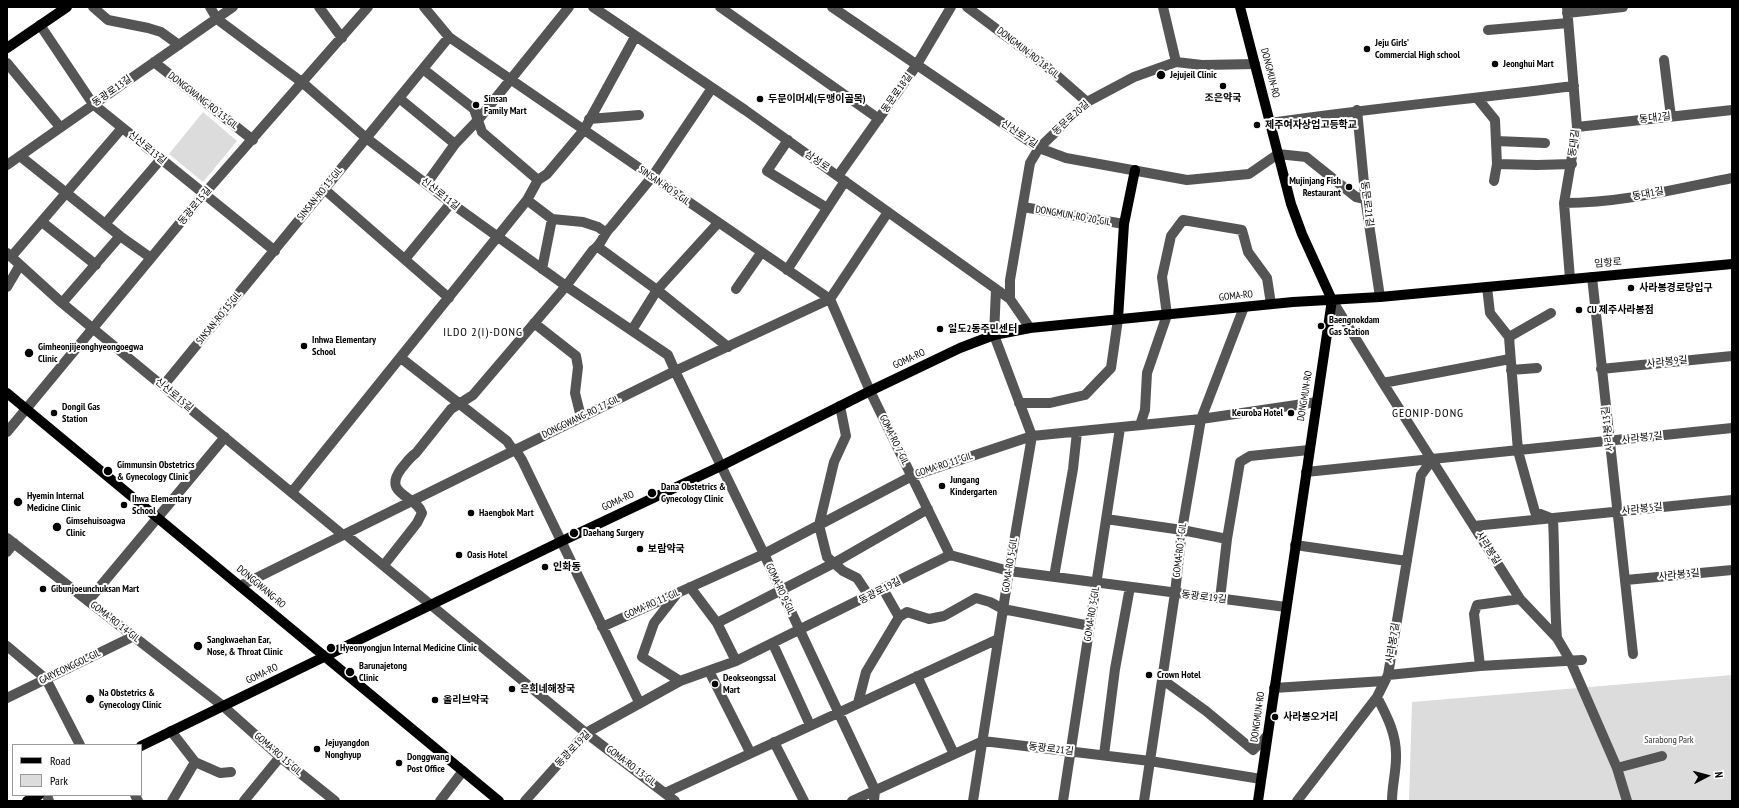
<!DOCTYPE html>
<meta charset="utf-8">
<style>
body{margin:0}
#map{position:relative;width:1739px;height:808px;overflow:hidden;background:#fff;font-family:"PT Sans Narrow",sans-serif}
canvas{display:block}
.frame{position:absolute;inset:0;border:8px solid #000;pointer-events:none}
.legend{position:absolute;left:12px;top:744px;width:130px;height:52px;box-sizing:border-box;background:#fff;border:1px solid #999;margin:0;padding:5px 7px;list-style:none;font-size:12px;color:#000}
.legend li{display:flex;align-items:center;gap:8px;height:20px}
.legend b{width:20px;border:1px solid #999}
.north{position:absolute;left:1687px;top:756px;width:40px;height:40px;-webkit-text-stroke:3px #fff;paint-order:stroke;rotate:84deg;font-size:11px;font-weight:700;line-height:16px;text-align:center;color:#000}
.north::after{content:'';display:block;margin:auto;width:14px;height:18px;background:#000;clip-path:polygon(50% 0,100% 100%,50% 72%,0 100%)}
</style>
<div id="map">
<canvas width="1739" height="808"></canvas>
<div class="frame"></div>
<ul class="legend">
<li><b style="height:5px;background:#000"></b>Road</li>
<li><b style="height:11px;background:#dcdcdc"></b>Park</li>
</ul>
<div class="north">N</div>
</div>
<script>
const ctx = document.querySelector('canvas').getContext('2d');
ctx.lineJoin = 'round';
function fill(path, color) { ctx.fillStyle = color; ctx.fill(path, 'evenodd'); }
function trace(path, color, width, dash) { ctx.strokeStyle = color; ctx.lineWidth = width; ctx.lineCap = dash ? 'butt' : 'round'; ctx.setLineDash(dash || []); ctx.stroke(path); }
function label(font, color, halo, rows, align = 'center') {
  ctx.font = font + ' "PT Sans Narrow","Noto Sans KR",sans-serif'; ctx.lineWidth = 4; ctx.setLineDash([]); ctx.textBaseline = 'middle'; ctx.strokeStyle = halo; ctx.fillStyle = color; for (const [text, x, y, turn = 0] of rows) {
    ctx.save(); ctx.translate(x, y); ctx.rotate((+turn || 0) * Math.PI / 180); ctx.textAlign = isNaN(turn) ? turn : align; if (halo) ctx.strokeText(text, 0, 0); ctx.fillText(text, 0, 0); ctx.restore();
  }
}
const green = new Path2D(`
 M203,112L237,141L203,182L169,154Z
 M1732,675V801H1409L1412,702Z`);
const minor = new Path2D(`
 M93,7L108,20L148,28L161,32L179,45
 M210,7L217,19L303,83L365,137L451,203L566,286L668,355L675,371L764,554L875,790L874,801
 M319,7L342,38
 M424,7L449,37L830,299L870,391L950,555
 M593,7L745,110L1010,299L1030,328
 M720,7L879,119
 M832,7L1039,148L1066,158L1187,180L1249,174L1278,154L1306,157L1356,197L1365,199
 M967,7L1046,66L1087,102
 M1163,7L1176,62
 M1567,7L1577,127L1564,203L1570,279
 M1567,13L1623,7
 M40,25L93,104L275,251
 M1488,30L1568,23
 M1664,60L1671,117
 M154,62L253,140
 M7,63L60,127
 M423,69L474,109L482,132L538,180
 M399,98L455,144
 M1478,99L1495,120L1497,164L1494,181
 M1357,110L1366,204L1380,297
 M589,119L639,115
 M1270,123C1371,108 1473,99 1574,86
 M1577,127L1732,110
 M788,140L767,171L827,208
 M1496,141L1545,143
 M20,156L120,236L151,258
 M1497,164L1537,165L1572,164
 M7,165L233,7
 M838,176L916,66L951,7
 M427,183L455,144L478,120L569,7
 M324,189L449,298
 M527,200L552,219L583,222L598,227L605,232
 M1564,203C1621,203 1676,189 1732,178
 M1023,207L1124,224
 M42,222L96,265
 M105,224L161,159
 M598,247L657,290L728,347
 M7,253L62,303L343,535L345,534L586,733L675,801
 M11,257L122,128
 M405,259L451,203
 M542,269L552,219
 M787,270L845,181
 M1592,277L1633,654
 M7,287L20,265
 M1487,287L1490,313L1509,337L1518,451L1535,512L1553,519C1555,559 1554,598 1557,638
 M736,289L761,253
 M1010,299V280L1030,163L1039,148L1087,102L1134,77L1176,62L1202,65L1255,64
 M1332,300L1383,383L1520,599L1557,638L1570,660L1617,768L1627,801
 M62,303L120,236
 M534,323L576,356L578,367L575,393L581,417
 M632,330L657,290L718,223
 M1509,337L1551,313
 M401,358L507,441L513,450L515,449L522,460L639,702
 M1601,369L1732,356
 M1511,370L1537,368
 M1383,383L1510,359
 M163,386L449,37
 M1019,403H1050L1085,395L1111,368L1118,319
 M840,406L846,436L834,462L819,525L827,557L843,571L857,578L869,596
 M1140,425L1145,410L1147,373L1167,315L1162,277L1171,236L1183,220L1242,230L1248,252L1267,278L1271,304
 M7,432L204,194L368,7
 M1306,472L1732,428
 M292,492L527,200L538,180L547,174L584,130L635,37
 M1106,519L1182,530L1227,539
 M1474,526L1732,500
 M7,538L223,706L280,757L335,801
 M1295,545L1407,561
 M7,552L14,543
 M384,565L417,523L422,513C416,495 382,495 401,469C406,463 410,457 416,453L451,409L473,395L566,286L593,250C602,245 603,234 611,227L652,177L712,88
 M1054,577L1073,469L1077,432
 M1626,580L1732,570
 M240,586L675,371L830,299L888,212
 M690,587L717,623L736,661
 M883,589L899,617
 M676,595L654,623L642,657L680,681
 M1220,599L1227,539L1240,462L1250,456L1309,450
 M88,601L225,437
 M717,623L834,563L928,509
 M602,627L764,554L912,476L1032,436L1201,419L1317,402
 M773,644L810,725
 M7,646L46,679L80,745
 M1480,666L1474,614L1477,605L1520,599
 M709,671L750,752
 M1388,675L1480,666L1582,660
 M917,676L954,754
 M1163,680L1206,711L1253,750L1267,736
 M1274,688L1384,681
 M1377,697C1387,716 1397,735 1396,758C1396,772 1392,786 1392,801
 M7,698L134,636
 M858,703L866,672L899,617L907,612L929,619L944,616L976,598L990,602L1003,609L1090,626
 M171,731L195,762L220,773L231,772
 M774,742L804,801
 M1104,755L1115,669L1130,587
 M1617,768L1662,756
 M665,793L998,639
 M47,795L49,801
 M135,795L138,801
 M172,801L195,762
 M244,801L280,757
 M440,801L463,771
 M525,801L586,733L680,681L736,661L950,555L1009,571L1286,607
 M852,801L983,741L1150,761L1261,779
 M973,801L1009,571L1032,436L994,335L996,289
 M1063,801L1120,428
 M1144,801L1175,593L1182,530L1201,419L1244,307
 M1297,801L1377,697L1388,675L1421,475L1432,460`);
const major = new Path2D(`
 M1240,7L1291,204L1302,234L1332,300L1258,801
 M7,48L67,7
 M1118,319L1124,224L1135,170
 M7,393L499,801
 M141,746L562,541L721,466L870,391L960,348L994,335L1030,328L1293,302L1380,297L1732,264
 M27,801L39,795`);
const markers = [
 [1367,49,4,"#000"],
 [1495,64,4,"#000"],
 [1161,75,5,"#000"],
 [1223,86,4,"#000"],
 [760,99,4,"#000"],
 [476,105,4,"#000"],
 [1257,125,4,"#000"],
 [1349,187,4,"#000"],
 [1631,288,4,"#000"],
 [1579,310,4,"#000"],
 [1321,326,4,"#000"],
 [940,329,4,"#000"],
 [304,346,4,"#000"],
 [29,353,5,"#000"],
 [54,413,4,"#000"],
 [1291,413,4,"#000"],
 [108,471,5,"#000"],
 [942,486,4,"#000"],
 [652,493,5,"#000"],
 [18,502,5,"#000"],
 [124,505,4,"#000"],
 [471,513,4,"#000"],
 [57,527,5,"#000"],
 [574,533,5,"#000"],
 [640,549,4,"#000"],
 [459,555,4,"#000"],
 [545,567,4,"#000"],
 [43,589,4,"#000"],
 [198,646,5,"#000"],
 [331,648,5,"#000"],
 [350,672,5,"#000"],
 [1149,675,4,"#000"],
 [715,684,4,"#000"],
 [512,689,4,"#000"],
 [90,699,5,"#000"],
 [435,700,4,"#000"],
 [1275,717,4,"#000"],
 [317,749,4,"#000"],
 [399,763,4,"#000"]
];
const poiNames = [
 ["Jeju Girls’",1375,43],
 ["Commercial High school",1375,55],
 ["Jeonghui Mart",1503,64],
 ["Jejujeil Clinic",1170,75],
 ["조은약국",1223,98,"center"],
 ["Sinsan",484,99],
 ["Family Mart",484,111],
 ["두문이머세(두맹이골목)",768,99],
 ["제주여자상업고등학교",1265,125],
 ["Mujinjang Fish",1341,181,"right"],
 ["Restaurant",1341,193,"right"],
 ["사라봉경로당입구",1639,288],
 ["CU 제주사라봉점",1587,310],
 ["Baengnokdam",1329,320],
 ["Gas Station",1329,332],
 ["일도2동주민센터",948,329],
 ["Inhwa Elementary",312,340],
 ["School",312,352],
 ["Gimheonjijeonghyeongoegwa",38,347],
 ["Clinic",38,359],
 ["Dongil Gas",62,407],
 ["Station",62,419],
 ["Keuroba Hotel",1283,413,"right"],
 ["Gimmunsin Obstetrics",117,465],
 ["& Gynecology Clinic",117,477],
 ["Jungang",950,480],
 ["Kindergarten",950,492],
 ["Dana Obstetrics &",661,487],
 ["Gynecology Clinic",661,499],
 ["Hyemin Internal",27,496],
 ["Medicine Clinic",27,508],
 ["Ihwa Elementary",132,499],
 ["School",132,511],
 ["Haengbok Mart",479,513],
 ["Gimsehuisoagwa",66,521],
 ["Clinic",66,533],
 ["Daehang Surgery",583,533],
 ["보람약국",648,549],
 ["Oasis Hotel",467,555],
 ["인화동",553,567],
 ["Gibunjoeunchuksan Mart",51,589],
 ["Sangkwaehan Ear,",207,640],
 ["Nose, & Throat Clinic",207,652],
 ["Hyeonyongjun Internal Medicine Clinic",340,648],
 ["Barunajetong",359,666],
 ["Clinic",359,678],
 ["Crown Hotel",1157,675],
 ["Deokseongssal",723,678],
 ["Mart",723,690],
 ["은희네해장국",520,689],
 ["Na Obstetrics &",99,693],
 ["Gynecology Clinic",99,705],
 ["올리브약국",443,700],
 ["사라봉오거리",1283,717],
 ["Jejuyangdon",325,743],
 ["Nonghyup",325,755],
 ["Donggwang",407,757],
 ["Post Office",407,769]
];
const streetNames = [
 ["DONGMUN-RO 18-GIL",1028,53,38],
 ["DONGMUN-RO",1270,73,76],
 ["동광로13길",112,91,-35],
 ["동문로18길",897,93,-55],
 ["DONGGWANG-RO 13-GIL",203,101,38],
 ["동문로20길",1071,118,-42],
 ["동대2길",1655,118,-6],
 ["신산로7길",1019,134,34],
 ["동대길",1574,143,-82],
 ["신산로13길",147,148,39],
 ["삼성로",817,161,35],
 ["SINSAN-RO 9-GIL",664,186,35],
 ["SINSAN-RO 13-GIL",320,194,-51],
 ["신산로11길",440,194,38],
 ["동대1길",1648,194,-11],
 ["동문로21길",1367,204,83],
 ["동광로15길",195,206,-50],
 ["DONGMUN-RO 20-GIL",1073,216,10],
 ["임항로",1608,263,-5],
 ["GOMA-RO",1236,296,-6],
 ["SINSAN-RO 15-GIL",219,318,-51],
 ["GOMA-RO",909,359,-25],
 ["사라봉9길",1667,362,-6],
 ["신산로15길",174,395,40],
 ["DONGMUN-RO",1305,396,-81],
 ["DONGGWANG-RO 17-GIL",581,417,-26],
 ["사라봉13길",1608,429,-96],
 ["사라봉7길",1642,438,-6],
 ["GOMA-RO 7-GIL",894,440,64],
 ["GOMA-RO 11-GIL",944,465,-18],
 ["GOMA-RO",618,501,-25],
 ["사라봉5길",1642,509,-6],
 ["사라봉길",1488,548,58],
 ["GOMA-RO 1-GIL",1180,550,-83],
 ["GOMA-RO 5-GIL",1010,565,-81],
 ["사라봉3길",1679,575,-5],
 ["DONGGWANG-RO",261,587,40],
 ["GOMA-RO 9-GIL",780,589,65],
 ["동광로19길",880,591,-27],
 ["동광로19길",1204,597,7],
 ["GOMA-RO 11-GIL",652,604,-24],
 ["GOMA-RO 3-GIL",1092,614,-81],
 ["GOMA-RO 14-GIL",115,622,38],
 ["사라봉7길",1393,643,-81],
 ["GARYEONGGOL-GIL",70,667,-26],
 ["GOMA-RO",262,674,-26],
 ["DONGMUN-RO",1258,717,-82],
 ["동광로19길",573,749,-46],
 ["동광로21길",1051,749,7],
 ["GOMA-RO 15-GIL",278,754,41],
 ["GOMA-RO 13-GIL",631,766,37]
];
const parkNames = [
 ["Sarabong Park",1669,740]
];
const quarterNames = [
 ["ILDO 2(I)-DONG",483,333],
 ["GEONIP-DONG",1428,414]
];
fill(green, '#dcdcdc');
trace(minor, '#555', 10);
trace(major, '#000', 10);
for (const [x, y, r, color] of markers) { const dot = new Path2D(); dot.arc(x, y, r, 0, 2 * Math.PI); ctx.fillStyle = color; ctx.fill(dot); trace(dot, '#fff', 1.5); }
label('bold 10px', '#000', '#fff', poiNames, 'left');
label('10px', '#000', '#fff', streetNames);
label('10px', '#333', '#fff', parkNames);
ctx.letterSpacing = '1px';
label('12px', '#000', '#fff', quarterNames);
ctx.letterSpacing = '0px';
</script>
